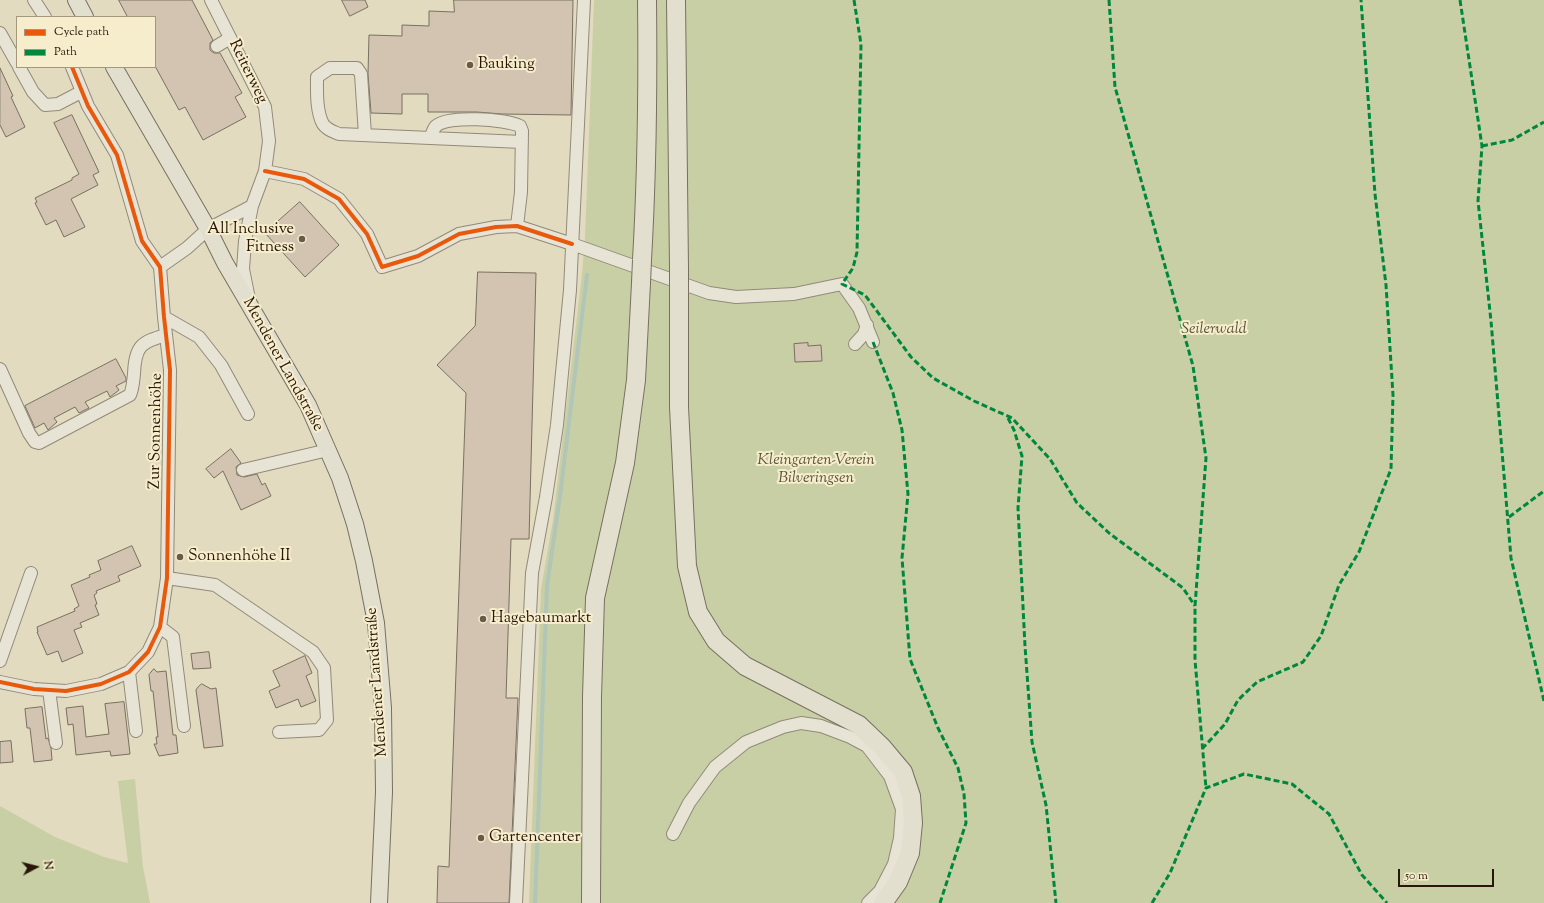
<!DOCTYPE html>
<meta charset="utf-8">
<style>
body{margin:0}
#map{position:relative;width:1544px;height:903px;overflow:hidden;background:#e2dbbf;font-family:"Sorts Mill Goudy",serif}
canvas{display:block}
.legend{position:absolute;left:16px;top:16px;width:140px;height:52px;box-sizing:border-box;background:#f6edcc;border:1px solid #a4977e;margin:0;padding:5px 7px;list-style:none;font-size:12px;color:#291609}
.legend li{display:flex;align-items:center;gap:8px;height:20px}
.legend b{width:20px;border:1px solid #a4977e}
.north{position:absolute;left:16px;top:847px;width:40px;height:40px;-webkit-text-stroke:3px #f6edcc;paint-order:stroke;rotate:83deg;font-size:11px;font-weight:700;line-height:16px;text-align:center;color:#291609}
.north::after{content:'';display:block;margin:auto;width:14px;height:18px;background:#291609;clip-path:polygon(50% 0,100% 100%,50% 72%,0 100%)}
.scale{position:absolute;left:1398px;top:869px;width:96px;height:18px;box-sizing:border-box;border:2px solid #291609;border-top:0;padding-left:5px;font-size:12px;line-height:14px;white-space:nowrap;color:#291609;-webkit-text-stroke:3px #f6edcc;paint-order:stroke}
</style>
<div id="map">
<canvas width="1544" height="903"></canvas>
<ul class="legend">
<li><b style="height:5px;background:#e8590c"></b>Cycle path</li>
<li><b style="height:5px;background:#00873e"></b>Path</li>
</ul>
<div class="north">N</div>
<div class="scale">50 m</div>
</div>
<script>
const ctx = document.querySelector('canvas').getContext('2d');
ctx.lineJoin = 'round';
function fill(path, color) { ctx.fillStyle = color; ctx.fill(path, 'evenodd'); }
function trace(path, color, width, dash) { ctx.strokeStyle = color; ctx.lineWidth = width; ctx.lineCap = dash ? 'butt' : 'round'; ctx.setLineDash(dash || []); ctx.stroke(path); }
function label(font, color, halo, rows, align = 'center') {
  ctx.font = font + ' "Sorts Mill Goudy",serif'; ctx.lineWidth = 4; ctx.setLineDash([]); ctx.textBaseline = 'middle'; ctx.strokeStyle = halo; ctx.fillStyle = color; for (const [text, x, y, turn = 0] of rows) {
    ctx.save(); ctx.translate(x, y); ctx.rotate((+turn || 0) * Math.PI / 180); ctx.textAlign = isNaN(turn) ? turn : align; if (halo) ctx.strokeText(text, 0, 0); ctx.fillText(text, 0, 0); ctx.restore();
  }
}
const green = new Path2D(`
 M594,0H1544V903H529L541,589L553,520L582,274L585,238Z
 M135,779L143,867L150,903H0V806L55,837L104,857L128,863L118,781Z`);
const stream = new Path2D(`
 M535,903L547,586L560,496L587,275`);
const building = new Path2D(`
 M119,0H192L213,40L210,43V50L214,53H220L242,93L235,97L246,117L203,140L185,107L179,110L155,66V17H128Z
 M342,0H365L368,7L350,16Z
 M454,0H573L571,115L502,114L477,112H428V94H402V114L371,113L368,74L369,35L402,36V25L429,26V11L454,12Z
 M0,68L13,96L11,97L25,127L6,137L0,125Z
 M72,115L99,172L93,175L98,185L71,199L85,227L64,237L56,220L46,225L35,203L37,202L35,198L72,180V178L79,174L54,123Z
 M300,202L339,245L305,277L265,233Z
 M478,272L536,273L529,539H511L506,698H518L509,903H437L438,866L449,867L466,393L437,365L475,326Z
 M808,343V346L821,345L822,361L795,362L794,344Z
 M116,359L126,378V381L116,386L119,390L110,397L107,391L85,402L89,408L79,413L75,407L54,418L57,422L48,430L44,423L35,428L25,406Z
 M231,449L241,463L236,467L237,475L244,477L257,474L262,485L265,483L271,496L241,510L223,471L214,478L206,469Z
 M132,546L141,566L118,576L120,581L96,591L97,593L94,595L97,604L95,605L99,615L80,623L82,627L74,630L83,653L62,662L58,651L47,655L37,632H38L37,627L75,611L74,609L79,606L71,585L90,577L89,575L101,570L98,561Z
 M209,652L211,668L193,669L191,654Z
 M305,656L312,673L306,676L316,701L301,707L298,699L276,708L269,691L280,686L273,671Z
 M154,669L157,672L166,671L173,735H176L178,753L159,756L154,744H157L156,737H158L153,691H151L149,675Z
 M202,684L211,689L216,688L223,746L204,748L196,690L198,687Z
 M124,702L130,754L111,756L110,751L76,755L73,724L68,725L66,708L83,706L86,737L109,734L105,704Z
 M42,707L46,739L48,738L51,748L52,760L34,762L30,728H27L25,709Z
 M11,741L13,762L0,763V742Z`);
const minor = new Path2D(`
 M34,0L45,17
 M211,0L265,107L269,141L265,171L252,206L245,241L243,269L249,299
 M0,33L17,63
 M217,46L230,38
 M19,67L33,92L45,105L58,104L81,92
 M365,135L361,74L357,68H330L317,77C317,91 316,111 323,124C327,130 334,132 339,134L522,142
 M431,137C432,134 433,129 436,126C448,115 505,119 520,126L522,131L521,192L517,226
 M265,171L304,179L339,199L367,234L382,267L418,256L459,234L496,227L517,226L572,244L709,293L736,297L794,294L842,284L859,308L873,342
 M160,267L187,248L208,229L252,206
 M164,317L199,337L221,365L248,414
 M855,344L864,334L867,325
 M0,369L29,433L35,442L39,443L130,395C133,388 133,382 134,374C135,346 141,342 166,335
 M243,470L328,450
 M167,578L215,585L313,652L324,668L327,720L319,730L279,732
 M160,627L173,637L184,726
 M0,661L31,573
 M129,672L136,731
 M0,682L34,689L66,691L101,684L129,672L148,652L160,627L167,578L170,370L164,317L160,267L142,241L117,155L88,106L72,67
 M49,690L56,743
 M673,834L689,803L715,767L746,742L783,727L801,723L821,726L850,737L867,746L890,776L902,809L900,838L894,864L880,891L868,903
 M516,903L532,573L546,497L557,425L570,290L584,0`);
const major = new Path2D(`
 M76,0L85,17
 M114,67L208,229L225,263L308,405L340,478L355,524L364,561L376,623L383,708L384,792L379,903`);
const highway = new Path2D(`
 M676,0L679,268
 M642,260C647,173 648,87 647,0
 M679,292V407L687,566L698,612L716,641L745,666L859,725L882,747L903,772L911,796L913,823L910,853L898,882L883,903
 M591,903L592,697L595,598L625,463L636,380L641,283`);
const highwayBridge = new Path2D(`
 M679,268V292
 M641,283L642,260`);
const quiet = new Path2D(`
 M854,0L861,44L857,252L853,268L842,284L865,295L911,357L933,378L974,401L1012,418L1050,459L1077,503L1109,533L1183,588L1195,606
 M1109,0L1115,87L1193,366L1206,458L1195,606V660L1206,788
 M1460,0L1482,146L1478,201L1491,321L1511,558L1544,701
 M1482,146L1512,140L1544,122
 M873,342L893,393L902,430L908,494L902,558L910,659L938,728L958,768L964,794L966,823L940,903
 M1008,418L1014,430L1022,456L1018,508L1025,646L1032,742L1046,805L1056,903
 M1509,517L1544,491
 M1202,749L1225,724L1238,700L1257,682L1303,662L1321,636L1339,585L1359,552L1391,469L1393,395L1386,285L1375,194L1361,0
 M1152,903L1170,873L1206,788L1244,774L1292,784L1329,814L1362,875L1387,903`);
const cycleway = new Path2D(`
 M265,171L304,179L339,199L367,234L382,267L418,256L459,234L496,227L517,226L572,244
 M0,682L34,689L66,691L101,684L129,672L148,652L160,627L167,578L170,370L164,317L160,267L142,241L117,155L88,106L72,67`);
const markers = [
 [470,65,4,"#6a5b49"],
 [302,239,4,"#6a5b49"],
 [180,557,4,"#6a5b49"],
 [483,619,4,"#6a5b49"],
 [481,838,4,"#6a5b49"]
];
const poiNames = [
 ["Bauking",478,65],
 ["All Inclusive",294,230,"right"],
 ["Fitness",294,248,"right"],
 ["Sonnenhöhe II",188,557],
 ["Hagebaumarkt",491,619],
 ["Gartencenter",489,838]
];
const streetNames = [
 ["Reiterweg",247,72,64],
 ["Mendener Landstraße",282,365,61],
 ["Zur Sonnenhöhe",157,431,-89],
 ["Mendener Landstraße",378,682,-94]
];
const parkNames = [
 ["Seilerwald",1214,330],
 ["Kleingarten-Verein",816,461],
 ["Bilveringsen",816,479]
];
fill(green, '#c9cfa5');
trace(stream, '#b1c6b7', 4);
fill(building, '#d3c4b2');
trace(building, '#777060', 1);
trace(minor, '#918a79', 14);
trace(major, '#777060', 18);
trace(highway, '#777060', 20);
trace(minor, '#e7e4d6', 12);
trace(major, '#e3dfcf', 16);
trace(highway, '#e3dfcf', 18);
trace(highwayBridge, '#777060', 20, []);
trace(highwayBridge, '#e3dfcf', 18);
trace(quiet, '#00873e', 3, [6, 3]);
trace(cycleway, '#e8590c', 4);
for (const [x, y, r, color] of markers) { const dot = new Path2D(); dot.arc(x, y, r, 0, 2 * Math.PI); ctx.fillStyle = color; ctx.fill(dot); trace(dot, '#f6edcc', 1.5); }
label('16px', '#291609', '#f6edcc', poiNames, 'left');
label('16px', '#291609', '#f6edcc', streetNames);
label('italic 16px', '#5a5338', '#f6edcc', parkNames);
</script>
